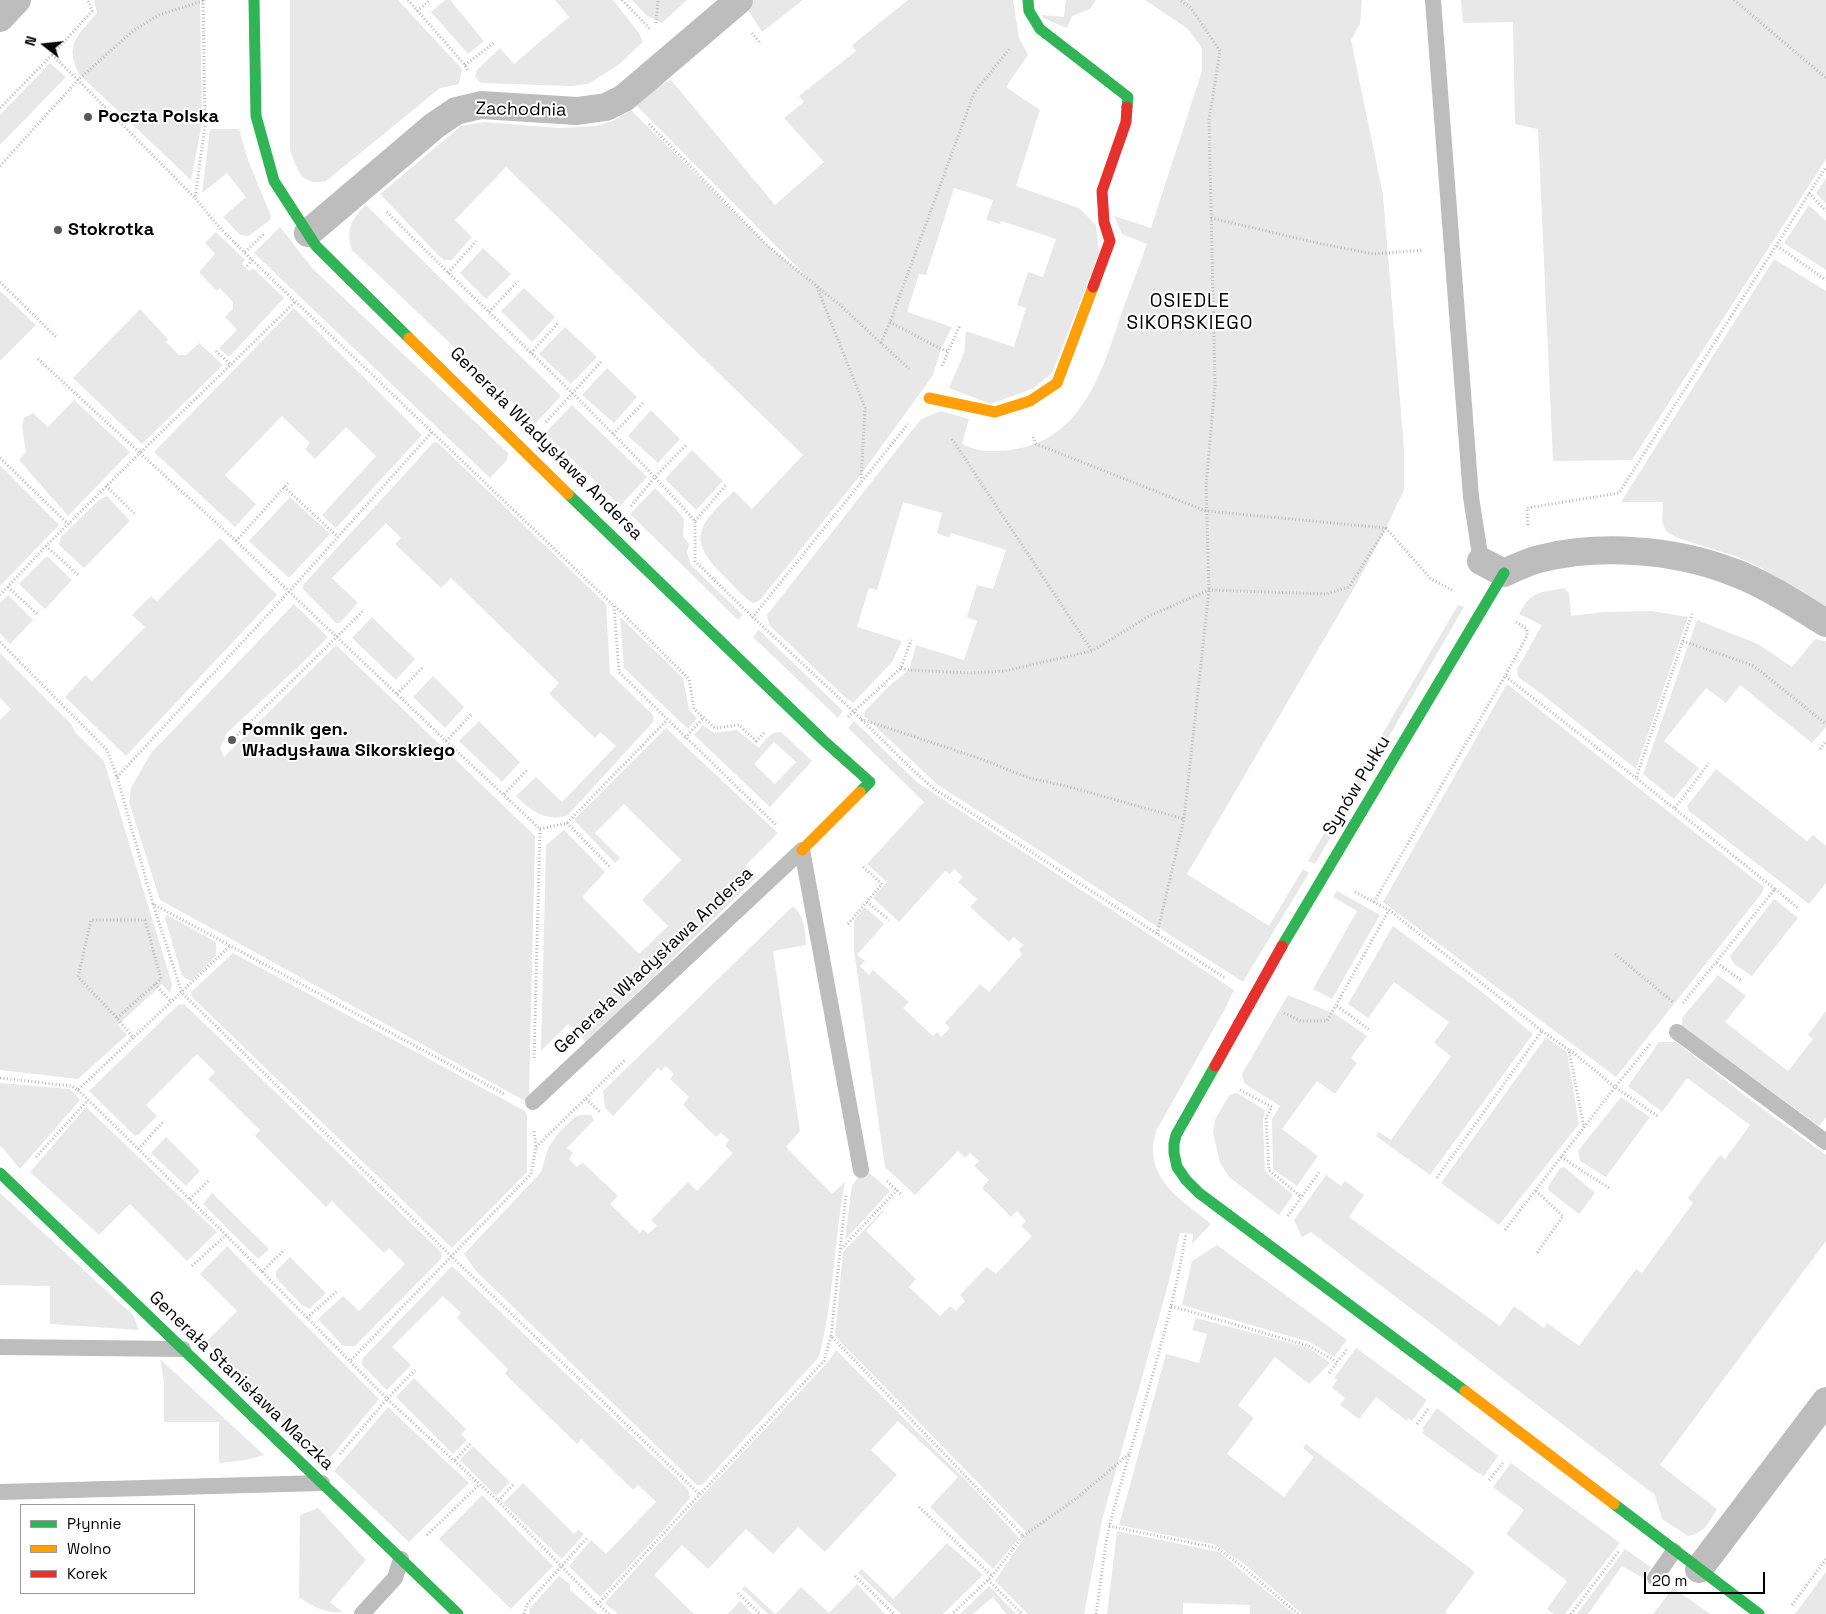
<!DOCTYPE html>
<meta charset="utf-8">
<style>
body{margin:0}
#map{position:relative;width:1826px;height:1614px;overflow:hidden;background:#fff;font-family:"Space Grotesk",sans-serif}
canvas{display:block}
.legend{position:absolute;left:20px;top:1504px;width:175px;height:90px;box-sizing:border-box;background:#fff;border:1px solid #999;margin:0;padding:6px 9px;list-style:none;font-size:15px;color:#000}
.legend li{display:flex;align-items:center;gap:10px;height:25px}
.legend b{width:25px;border:1px solid #999}
.north{position:absolute;left:20px;top:20px;width:50px;height:50px;-webkit-text-stroke:4px #fff;paint-order:stroke;rotate:286deg;font-size:14px;font-weight:700;line-height:20px;text-align:center;color:#000}
.north::after{content:'';display:block;margin:auto;width:18px;height:22px;background:#000;clip-path:polygon(50% 0,100% 100%,50% 72%,0 100%)}
.scale{position:absolute;left:1644px;top:1572px;width:121px;height:22px;box-sizing:border-box;border:2px solid #000;border-top:0;padding-left:6px;font-size:15px;line-height:18px;white-space:nowrap;color:#000;-webkit-text-stroke:4px #fff;paint-order:stroke}
</style>
<div id="map">
<canvas width="1826" height="1614"></canvas>
<ul class="legend">
<li><b style="height:6px;background:#30b455"></b>Płynnie</li>
<li><b style="height:6px;background:#ff9f0a"></b>Wolno</li>
<li><b style="height:6px;background:#e5322d"></b>Korek</li>
</ul>
<div class="north">N</div>
<div class="scale">20 m</div>
</div>
<script>
const ctx = document.querySelector('canvas').getContext('2d');
ctx.lineJoin = 'round';
function fill(path, color) { ctx.fillStyle = color; ctx.fill(path, 'evenodd'); }
function trace(path, color, width, dash) { ctx.strokeStyle = color; ctx.lineWidth = width; ctx.lineCap = dash ? 'butt' : 'round'; ctx.setLineDash(dash || []); ctx.stroke(path); }
function label(font, color, halo, rows, align = 'center') {
  ctx.font = font + ' "Space Grotesk",sans-serif'; ctx.lineWidth = 4; ctx.setLineDash([]); ctx.textBaseline = 'middle'; ctx.strokeStyle = halo; ctx.fillStyle = color; for (const [text, x, y, turn = 0] of rows) {
    ctx.save(); ctx.translate(x, y); ctx.rotate((+turn || 0) * Math.PI / 180); ctx.textAlign = isNaN(turn) ? turn : align; if (halo) ctx.strokeText(text, 0, 0); ctx.fillText(text, 0, 0); ctx.restore();
  }
}
const green = new Path2D(`
 M94,0H200L202,123L191,180L79,74C64,44 78,35 97,13Z
 M290,0H398L462,69L459,84L440,88L326,181C301,187 297,169 290,150Z
 M445,0H450L484,41L468,54L431,12Z
 M555,0H613L639,33L643,42L617,66L588,84L572,86L481,83L475,77L477,70L500,48L514,64L569,17Z
 M632,0H687L662,23L647,16Z
 M754,0H803L762,32L746,7Z
 M908,0H1013L1019,38L1028,55L1006,87L1040,110L1016,186L1079,208L1096,225L1099,254L1052,373L1034,388L991,404L949,388L964,353L966,331L1014,347L1026,308L1017,305L1028,272L1043,277L1056,239L1001,221L1000,224L986,220L993,200L954,188L926,275L919,274L907,312L952,327L941,349L933,375L926,385L862,473L761,599L757,602L752,603C742,596 733,585 724,576C685,538 699,525 734,491L752,509L803,455L506,167L455,220L472,237L452,260H444L438,255L380,194L461,126L485,122L559,128L595,126L613,121L631,110L769,247L809,279L636,105L655,87L671,80L775,205L824,162L784,118L804,102L799,96L856,51L852,45Z
 M1066,0H1096L1090,9L1072,16L1067,28L1043,18L1042,15L1064,17Z
 M1145,0H1362L1360,24L1351,40L1383,195L1404,449V490L1386,528L1357,583L1187,874L1269,926L1303,869L1309,873L1243,982L938,785L864,716L865,711L891,684L909,670L916,645L964,660L977,621L967,617L977,585L993,589L1006,550L951,533L949,538L937,533L942,513L903,502L877,590L869,588L857,627L902,641L892,662L853,703L847,699L769,625L767,615L921,419L941,411L969,419L962,444C977,452 992,452 1010,450C1082,441 1102,372 1122,312C1130,289 1139,267 1147,244L1122,234L1114,216L1151,228L1202,71V48L1188,29Z
 M1461,0H1826V159L1632,460L1553,461L1538,129L1515,124L1513,22L1463,23Z
 M50,63L66,77L0,145V115Z
 M210,129H239L248,160L271,216L270,220L249,236L240,235L223,217L246,197L227,173L202,193Z
 M1826,178V204L1816,193Z
 M366,205L561,396L535,424L352,250C345,230 352,218 366,205Z
 M1809,205L1826,221V270L1784,243Z
 M280,227L313,269L508,453L507,460L490,478L254,253Z
 M216,232L245,260L242,264L249,271L253,268L284,298L229,357L219,348L237,330L225,317L233,309V302L220,288L217,291L199,272L215,254L205,243Z
 M483,248L511,274L486,299L460,273Z
 M1774,259L1826,291V612L1789,585L1760,567L1735,556L1677,538L1666,531L1662,522L1663,502H1621Z
 M524,288L555,317L532,342L501,311Z
 M0,291L36,325L0,361Z
 M294,308L422,435L336,528L322,515L376,456L346,427L315,459L305,449L310,443L282,416L225,475L256,504L235,527L154,452Z
 M140,309L168,339L166,342L179,355H186L199,343L223,365L142,444L73,378Z
 M565,327L597,357L571,384L539,354Z
 M607,368L637,397L614,423L582,395Z
 M74,400L130,452L68,516L19,460L26,452L22,426L24,418L33,413L48,427Z
 M572,405L647,477L620,506L545,433Z
 M651,410L680,439L658,463L628,436Z
 M434,442L438,443L606,604L610,673L653,715L654,721L567,816C544,821 532,812 516,796L536,777L562,802L616,746L600,732L595,738L549,694L559,683L451,578L441,588L395,544L401,538L386,523L332,578L358,603L340,623H336L303,589V585Z
 M692,450L723,481L696,510L665,479Z
 M0,465L59,525L0,586Z
 M655,488L676,509L684,519L683,536L689,544L687,552L691,565L743,615L738,620L630,514Z
 M107,496L130,521L84,568L59,545L61,537L99,500Z
 M290,497L330,534L289,578L249,541Z
 M220,538L277,595L126,756L65,697L85,675L92,681L145,627L132,615L151,596L157,601Z
 M47,556L72,580L45,609L19,584Z
 M1564,588L1569,593L1571,616L1603,612L1652,611L1688,617L1636,769L1539,692L1518,677L1517,669L1542,625L1519,614C1532,590 1539,593 1564,588Z
 M8,595L33,620L10,644L0,633V603Z
 M294,604L328,637L300,665L227,733L220,748L224,757L336,645L535,836L529,1095L527,1102L160,900L129,802L131,788L151,753Z
 M1458,605L1464,607L1315,864L1308,861Z
 M372,617L415,659L396,680L352,638Z
 M620,617L683,678L689,710L697,718L688,729L624,668Z
 M1697,620L1758,644L1792,667L1815,639L1826,641V727L1812,743L1740,685L1726,703L1706,688L1664,741L1699,768L1674,799L1643,774Z
 M759,630L843,711L838,718L753,637Z
 M0,653L71,724L75,732L104,761L172,984L170,993L162,984L118,1025L127,1035L78,1079L0,1070V720L11,709L0,698Z
 M433,676L464,707L445,728L413,697Z
 M1507,684L1764,887L1762,893L1616,1077L1383,902Z
 M479,721L520,762L502,782L459,741Z
 M854,721L918,783L1234,990L1226,1007L1156,1131C1155,1138 1152,1147 1153,1154C1157,1188 1187,1204 1211,1224L1192,1244L1193,1234L1180,1233L1168,1285L1102,1520L1084,1614H1028L995,1581L1027,1533L835,1336L843,1252L883,1210L884,1211L866,1231L916,1279L909,1287L940,1316L950,1306L956,1311L965,1301L960,1295L987,1267L996,1274L1032,1236L1021,1226L1026,1221L1017,1211L1011,1217L982,1188L989,1180L974,1166L979,1161L970,1153L965,1158L958,1151L915,1195L885,1167L854,950V921L865,907L884,924L857,955L865,961L860,966L869,975L873,970L909,1002L903,1008L933,1036L937,1032L941,1037L950,1028L945,1023L980,984L989,992L1022,954L1019,950L1023,945L1014,937L1009,942L970,907L977,899L958,882L963,877L954,869L950,874L945,871L899,922L873,898L887,882L867,864L924,802L848,728Z
 M703,725L714,733L737,730L759,748C765,741 770,731 781,732L812,761L770,807L694,735ZM774,742L796,762L775,784L754,764Z
 M666,728L778,833L746,865L757,877L586,1042L568,1024L541,1051L546,845L564,830L605,872L582,897L639,954L668,926L642,900L681,860L624,804L595,833L620,858L615,863L574,820Z
 M1716,769L1807,841L1813,835L1826,846V883L1809,904L1689,811L1687,806Z
 M1337,891L1380,915L1332,999L1313,989L1357,911L1333,897Z
 M1774,899L1798,918L1752,976L1734,964L1730,956Z
 M793,906C805,917 805,930 806,945L773,951L800,1131L786,1147L832,1194L845,1182C834,1240 834,1300 819,1357L702,1485H697L476,1271L464,1254L541,1172L548,1148L559,1132L575,1117L581,1115H591L594,1120L567,1148L573,1153L569,1159L577,1167L582,1162L618,1196L610,1204L640,1233L643,1229L648,1234L657,1226L651,1220L688,1182L697,1191L733,1153L725,1146L729,1140L721,1133L716,1137L683,1105L689,1097L670,1079L674,1074L666,1066L661,1071L658,1068L613,1116L605,1108L603,1091Z
 M167,915L216,942V956L191,981L182,976L165,918Z
 M1393,926L1482,992L1533,1034L1430,1175L1376,1136L1379,1132L1391,1140L1451,1056L1434,1043L1449,1022L1394,982L1368,1018L1348,1004Z
 M233,953L525,1111L527,1115V1172L452,1248L192,997L191,992Z
 M1718,975L1746,996L1725,1022L1788,1071L1813,1039L1808,1035L1826,1011V1117L1819,1126L1682,1026V1018Z
 M1288,995L1335,1014L1367,1036L1351,1058L1357,1063L1335,1094L1317,1081L1282,1129L1318,1156L1297,1186L1273,1169L1272,1119L1280,1106L1244,1083L1242,1074Z
 M184,1004L442,1253L441,1259L355,1346H343L318,1319L343,1296L359,1311L405,1264L389,1248L384,1253L332,1201L326,1207L255,1136L260,1130L208,1079L215,1072L197,1054L146,1105L157,1116L139,1134L135,1136L89,1091L178,1005Z
 M1546,1037L1567,1052L1579,1124L1499,1225L1441,1183Z
 M1659,1042H1676L1756,1104L1826,1155V1241L1660,1465L1717,1509C1709,1522 1704,1534 1688,1536L1662,1519L1655,1495L1311,1232L1302,1237L1294,1220L1326,1175L1341,1186L1345,1181L1364,1195L1349,1217L1500,1326L1514,1306L1544,1328L1547,1323L1579,1346L1636,1269L1642,1273L1693,1203L1688,1198L1720,1155L1725,1159L1750,1125L1687,1078L1662,1112L1628,1086Z
 M0,1083L70,1089L80,1100L20,1169L2,1147L0,1146Z
 M1237,1093L1265,1110L1263,1121L1265,1171L1293,1195L1279,1215L1229,1177L1220,1163L1213,1132L1215,1120L1229,1095Z
 M1621,1097L1650,1117L1606,1177L1580,1161L1578,1151Z
 M86,1107L217,1232L187,1261L130,1204L99,1235L30,1172Z
 M166,1137L200,1171L186,1186L151,1153Z
 M1564,1167L1595,1193L1579,1214L1548,1190V1187L1560,1168Z
 M865,1169L890,1191L845,1240L852,1185Z
 M0,1193L133,1315L139,1330L50,1324V1286L0,1285Z
 M212,1193L269,1249L258,1259L203,1204Z
 M1217,1245L1347,1340L1334,1357L1310,1342L1182,1305L1192,1261Z
 M227,1246L379,1399L324,1465L206,1342L237,1311L200,1274Z
 M290,1257L326,1293L309,1309L302,1305L276,1278V1271Z
 M452,1266L688,1489L690,1498L664,1529L600,1597L569,1566L591,1540L606,1554L656,1502L638,1485L633,1490L581,1439L577,1444L505,1374L508,1369L457,1318L461,1313L443,1296L392,1347L411,1365L387,1390L362,1365V1359Z
 M1196,1318L1309,1348L1330,1363L1309,1384L1275,1357L1238,1405L1254,1418L1227,1454L1284,1497L1314,1457L1303,1448L1306,1444L1475,1572L1445,1612L1447,1614H1302L1247,1566L1216,1545L1119,1525L1166,1354L1199,1363L1207,1334L1192,1330Z
 M1356,1348L1427,1400L1412,1421L1408,1418L1407,1421L1376,1397L1359,1419L1340,1405L1345,1398L1332,1388L1337,1380L1334,1378Z
 M836,1350L979,1494L1019,1538L993,1569L930,1507L958,1477L898,1421L871,1450L897,1475L825,1552L798,1527L773,1554L746,1529L708,1569L682,1545L654,1575L694,1614H618L605,1603L701,1497L828,1362Z
 M160,1359L264,1455L246,1460L219,1463V1422H164V1382Z
 M414,1378L466,1429L461,1434L467,1440L453,1454L396,1397Z
 M388,1407L469,1483L409,1542L334,1471Z
 M1437,1408L1498,1456L1484,1476L1480,1473L1479,1474L1422,1433L1424,1430L1422,1429Z
 M473,1446L510,1482L496,1496L460,1460Z
 M1511,1463L1620,1543L1565,1614H1554L1547,1609L1567,1581L1506,1534L1524,1510L1493,1487Z
 M523,1483L574,1534L579,1530L584,1534L562,1559L503,1503Z
 M482,1495L553,1566L511,1609L439,1539Z
 M318,1508L366,1560L330,1602L342,1612C326,1614 312,1606 299,1597L300,1515Z
 M1117,1531L1219,1552L1294,1614H1250V1605L1183,1603V1614H1107Z
 M947,1543L983,1575L943,1614H901L858,1573L862,1569L893,1599Z
 M1625,1549L1651,1567L1643,1578L1622,1566L1588,1614H1577Z
 M1826,1572V1614H1795Z
 M559,1576L570,1584V1590L598,1614H529L530,1608Z
 M857,1584L885,1614H776L801,1587L829,1613Z
 M745,1586L775,1614H768L742,1589Z
 M989,1586L1016,1614H1006L993,1597L973,1614H960Z
 M1673,1588L1710,1614H1653Z
 M740,1601L752,1614H728Z`);
const path = new Path2D(`
 M203,0L205,126L195,198L219,227L252,260L614,606L619,672L777,826
 M408,0L465,65L468,71
 M622,0L651,30
 M1734,0L1826,78
 M417,11L430,0
 M656,23L658,0
 M752,33L761,44
 M52,55L78,80L134,30L159,15L203,1
 M465,65L495,42
 M0,108L52,55L92,11L88,0
 M649,124L769,247L841,306L909,369
 M0,166L78,80L195,198
 M1809,193L1826,211
 M387,212C489,315 598,412 695,521V561C749,615 806,666 861,719C885,742 907,766 933,788L1225,978
 M1211,218L1313,242L1373,254L1424,250
 M1777,246L1826,280
 M245,252L265,233
 M247,266L252,260
 M448,273L476,241
 M0,282L57,338
 M817,287L865,408L861,481
 M489,312L518,281
 M890,322L941,349L949,351
 M881,343L890,322L974,93L1010,48
 M216,351L231,365
 M531,353L559,322
 M38,359L140,453L296,301
 M942,366L960,325
 M546,422L601,362
 M613,434L643,403
 M1033,437L1036,444L1206,511L1386,528L1431,579L1452,590
 M952,439L1092,651
 M0,458L68,524
 M106,486L136,515
 M284,487L338,537
 M631,506L655,477L686,445
 M695,521L727,484
 M1528,525L1527,508L1619,493L1826,167
 M236,541L288,483
 M46,546L78,575
 M8,587L38,615
 M0,595L46,546L140,453L236,541L446,741L540,829L534,1060
 M615,606L689,679L694,709L715,728L739,725L756,741L765,732
 M752,618L908,424
 M1516,622L1527,629V636L1505,676L1636,778
 M1683,641L1754,666L1826,724
 M0,642L107,750L117,777L153,904L506,1095
 M901,668L909,670L970,673L1004,671L1092,651L1149,616L1209,590L1327,594L1349,587L1386,528
 M397,694L423,667
 M848,717L901,668L911,640
 M861,719L981,759L1029,778L1066,786L1184,819
 M685,738L703,718
 M232,740L364,610
 M446,741L472,714
 M1820,749L1826,741
 M117,777L276,606L433,431
 M504,794L528,769
 M1675,808L1709,763
 M567,823L610,867
 M540,829L567,823L667,720
 M1775,889L1799,909
 M1355,892L1389,910L1542,1031L1436,1179
 M867,902L889,920
 M1374,902L1505,676
 M153,904L182,993L452,1257L699,1494
 M848,924L882,884L863,867
 M1157,934L1184,819L1209,590L1206,486L1215,385L1209,120L1220,51L1191,8L1180,0
 M1615,954L1673,1002
 M1717,963L1742,981
 M155,984L171,1002
 M1683,1003L1775,889L1636,778L1692,614
 M1337,1006L1371,1031
 M1284,1013L1301,1021H1327L1389,910
 M117,1018L161,979L145,920H91L78,977L117,1018L134,1038
 M1542,1031L1569,1050L1584,1128
 M1570,1050L1615,1087L1659,1117
 M0,1078L72,1086L78,1090L231,945
 M78,1090L220,1229L387,1399L498,1501L598,1604
 M1240,1090L1272,1107L1266,1118L1269,1170L1301,1197
 M586,1099L601,1113
 M536,1147L625,1060
 M138,1149L163,1122
 M36,1157L88,1100
 M1561,1157L1609,1188
 M887,1181L901,1194
 M1536,1191L1563,1216L1537,1253
 M190,1199L209,1180
 M1288,1216L1320,1171
 M1505,1230L1615,1087L1651,1043
 M841,1249L897,1190
 M192,1266L226,1235
 M262,1272L283,1251
 M1171,1306L1309,1346L1337,1362
 M307,1318L337,1291
 M831,1336L846,1195
 M351,1360L531,1174L536,1147L534,1131
 M1329,1373L1348,1348
 M1417,1424L1429,1408
 M340,1454L387,1399L415,1370
 M455,1460L471,1443
 M1489,1480L1503,1463
 M498,1501L513,1485
 M919,1507L992,1576
 M1109,1526L1217,1548L1244,1568L1298,1614
 M427,1535L480,1484
 M1023,1536L1077,1498L1129,1454
 M855,1576L894,1614
 M988,1580L1022,1614
 M738,1593L760,1614
 M1792,1605L1826,1559
 M524,1614L527,1604L588,1537
 M609,1614L598,1604L824,1361L831,1336L1023,1536L992,1576L952,1614
 M1096,1614C1101,1584 1103,1553 1110,1524C1135,1427 1170,1332 1186,1233
 M1571,1614L1619,1551`);
const lane = new Path2D(`
 M1433,0L1471,497L1481,561
 M802,850L861,1170
 M1677,1032L1826,1142
 M533,1102L802,850
 M0,1347L183,1349
 M0,1492L322,1483
 M1655,1578L1674,1551
 M362,1614L395,1578L401,1559`);
const street = new Path2D(`
 M0,18L17,0
 M308,233L434,126L456,111L481,105L577,111L606,107L624,98L739,0
 M1481,561L1504,573C1515,568 1527,562 1539,559C1599,544 1672,549 1730,571C1764,583 1795,604 1826,623
 M1699,1569L1826,1401`);
const fast = new Path2D(`
 M254,0L256,116L274,181L316,246L409,338
 M1028,0L1029,11L1040,29L1128,97L1127,107
 M568,494L823,740L870,782L860,792
 M1282,946L1504,573
 M1215,1066L1176,1135L1174,1144V1153L1177,1167L1186,1180L1199,1193L1465,1391
 M0,1173L458,1614
 M1614,1504L1759,1614`);
const slow = new Path2D(`
 M409,338L568,494
 M929,398L995,412L1030,401L1057,383L1093,287
 M802,850L860,792
 M1465,1391L1614,1504`);
const jam = new Path2D(`
 M1093,287L1110,241L1104,222L1102,191L1126,122L1127,107
 M1215,1066L1282,946`);
const markers = [
 [88,117,5,"#595959"],
 [58,230,5,"#595959"],
 [232,740,5,"#595959"]
];
const streetNames = [
 ["Zachodnia",521,110,1],
 ["Generała Władysława Andersa",546,444,45],
 ["Synów Pułku",1357,786,-59],
 ["Generała Władysława Andersa",654,961,-43],
 ["Generała Stanisława Maczka",241,1381,44]
];
const poiNames = [
 ["Poczta Polska",98,117],
 ["Stokrotka",68,230],
 ["Pomnik gen.",242,730],
 ["Władysława Sikorskiego",242,751]
];
const neighbourhoodNames = [
 ["OSIEDLE",1190,302],
 ["SIKORSKIEGO",1190,324]
];
fill(green, '#e8e8e8');
trace(path, '#b8b8b8', 3, [1, 2.5]);
trace(lane, '#bdbdbd', 16);
trace(street, '#bdbdbd', 28);
trace(fast, '#30b455', 11);
trace(slow, '#ff9f0a', 11);
trace(jam, '#e5322d', 11);
for (const [x, y, r, color] of markers) { const dot = new Path2D(); dot.arc(x, y, r, 0, 2 * Math.PI); ctx.fillStyle = color; ctx.fill(dot); trace(dot, '#fff', 2); }
label('18px', '#000', '#fff', streetNames);
label('bold 18px', '#000', '#fff', poiNames, 'left');
ctx.letterSpacing = '1px';
label('19px', '#000', '#fff', neighbourhoodNames);
ctx.letterSpacing = '0px';
</script>
